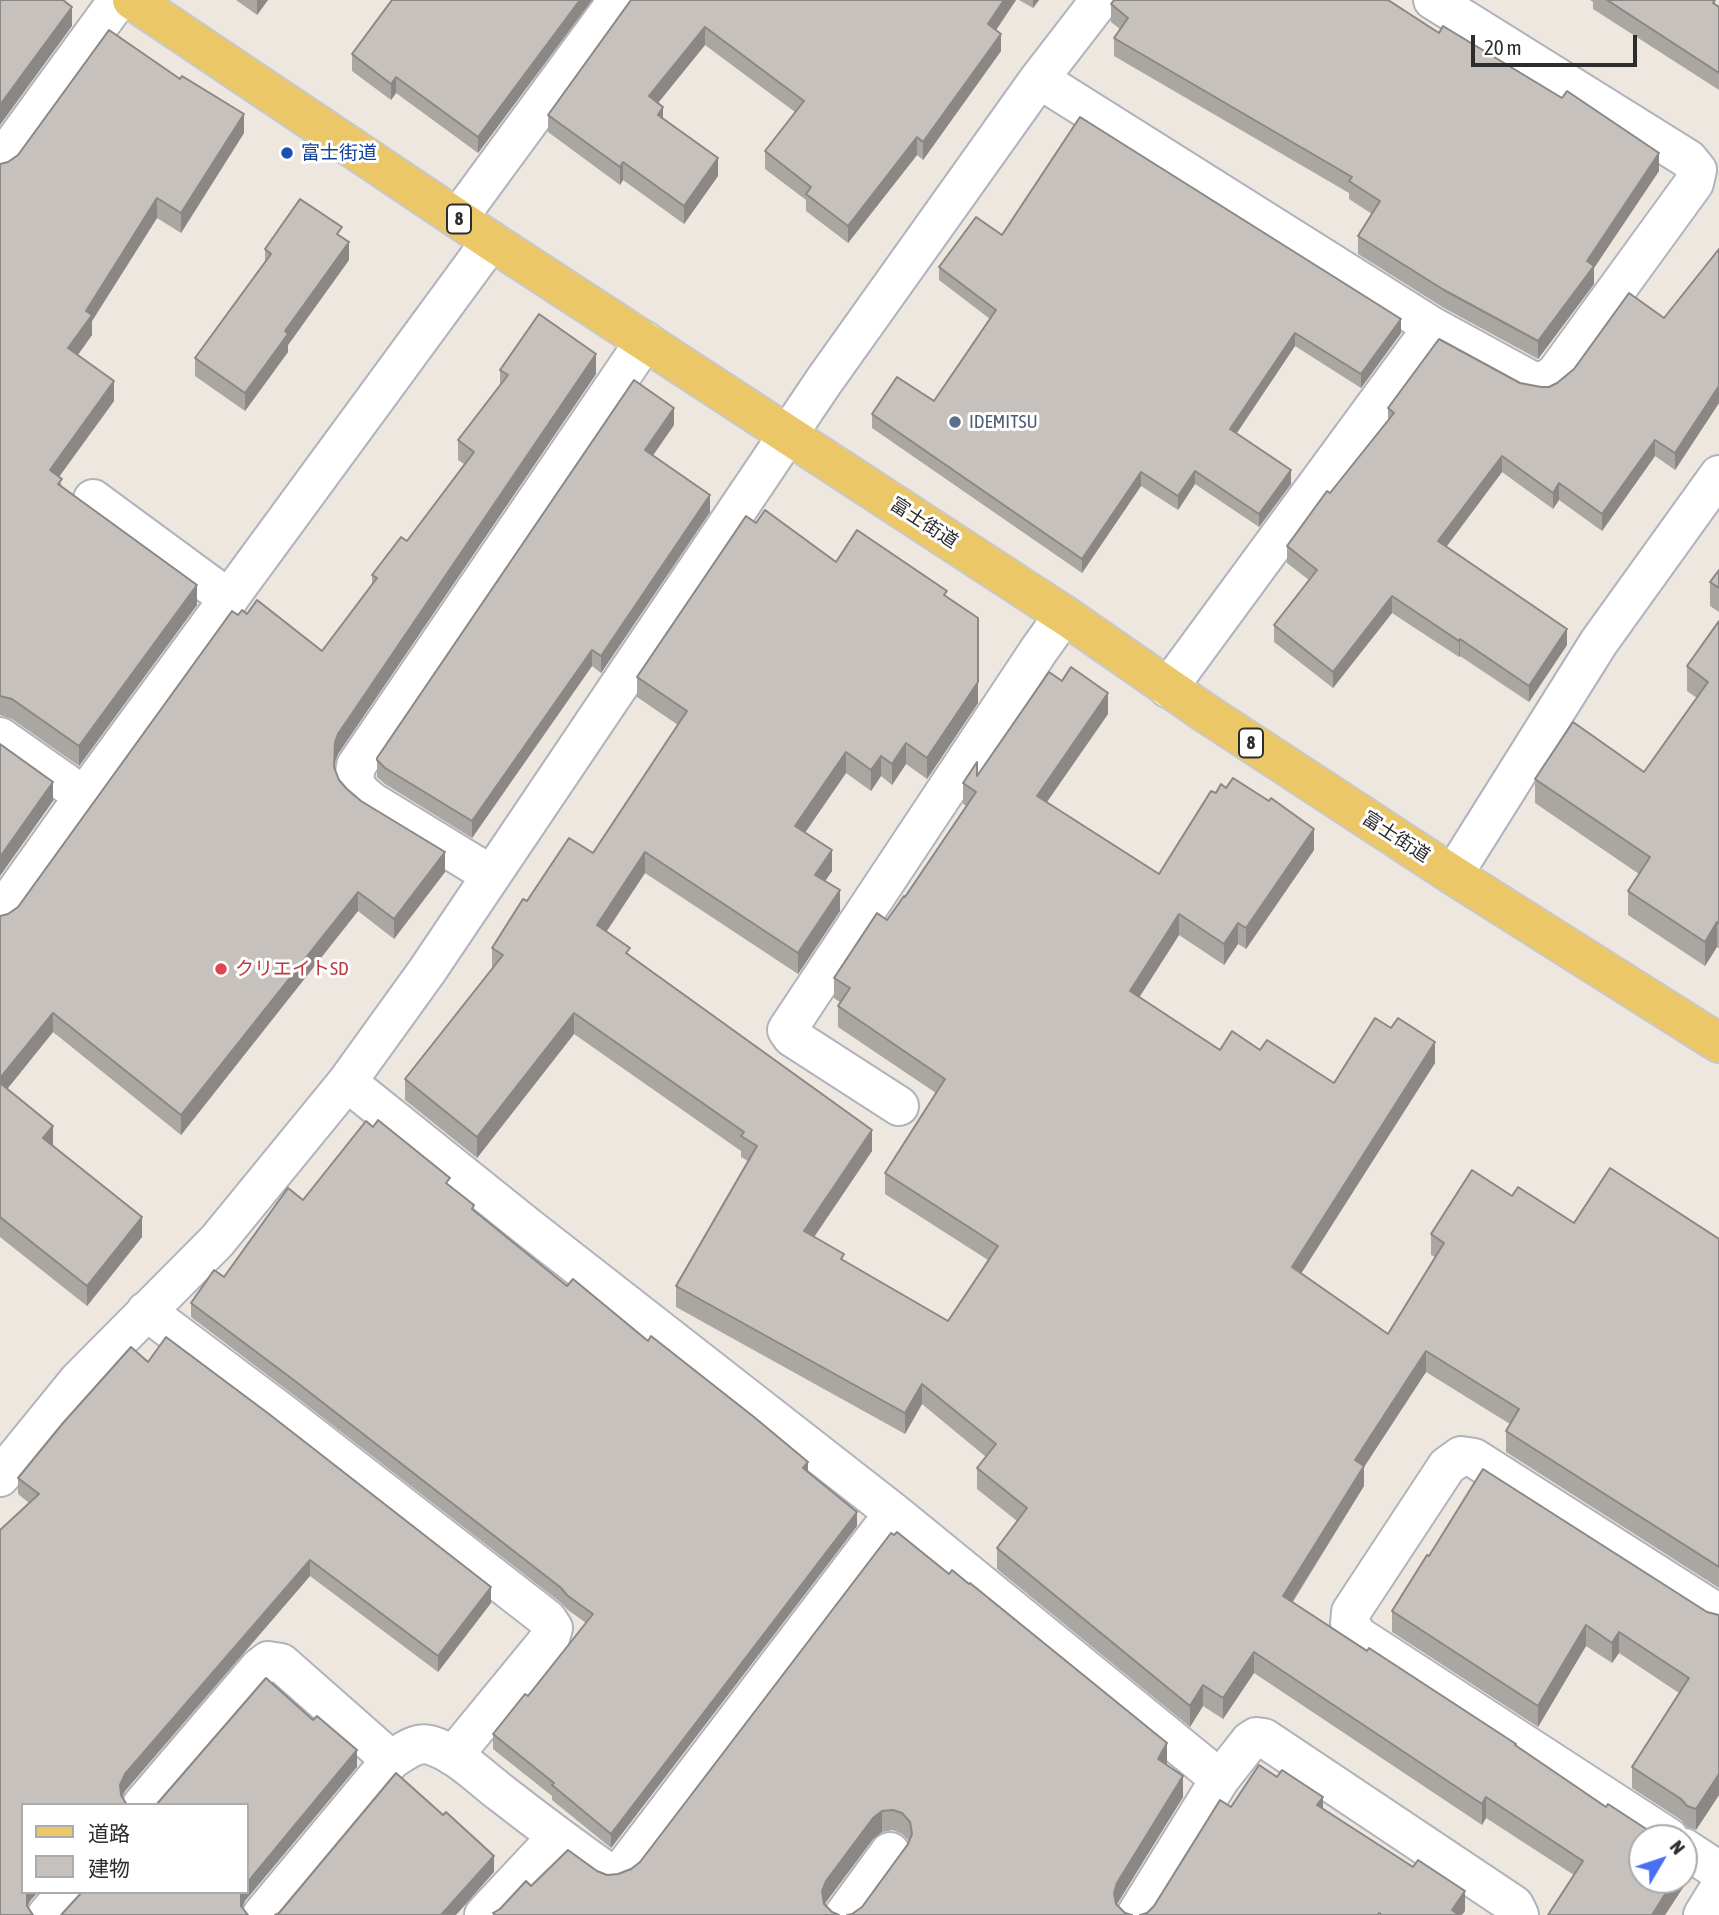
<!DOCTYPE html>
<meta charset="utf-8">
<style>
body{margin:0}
#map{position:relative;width:1719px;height:1915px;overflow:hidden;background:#eee7e0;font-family:"Asap Condensed","Noto Sans JP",sans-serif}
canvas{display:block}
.legend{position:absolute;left:21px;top:1803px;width:228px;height:91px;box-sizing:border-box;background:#fff;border:2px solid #ababab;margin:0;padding:9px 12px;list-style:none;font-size:21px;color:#2d2d2d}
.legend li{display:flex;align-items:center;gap:14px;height:35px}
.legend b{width:35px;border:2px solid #ababab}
.north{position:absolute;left:1628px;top:1824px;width:70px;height:70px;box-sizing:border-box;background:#fff;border:2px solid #ababab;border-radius:50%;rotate:51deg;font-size:19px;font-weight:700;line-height:28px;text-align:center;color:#2d2d2d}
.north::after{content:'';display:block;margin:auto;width:24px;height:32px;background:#4970f2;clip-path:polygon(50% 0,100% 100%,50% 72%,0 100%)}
.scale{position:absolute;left:1471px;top:35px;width:166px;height:32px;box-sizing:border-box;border:4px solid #2d2d2d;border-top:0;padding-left:9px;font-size:21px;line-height:24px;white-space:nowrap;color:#2d2d2d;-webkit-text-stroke:5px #fff;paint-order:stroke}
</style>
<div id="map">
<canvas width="1719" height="1915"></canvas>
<ul class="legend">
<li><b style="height:9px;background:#ebc768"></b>道路</li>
<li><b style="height:19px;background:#c6c1bc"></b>建物</li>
</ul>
<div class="north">N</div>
<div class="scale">20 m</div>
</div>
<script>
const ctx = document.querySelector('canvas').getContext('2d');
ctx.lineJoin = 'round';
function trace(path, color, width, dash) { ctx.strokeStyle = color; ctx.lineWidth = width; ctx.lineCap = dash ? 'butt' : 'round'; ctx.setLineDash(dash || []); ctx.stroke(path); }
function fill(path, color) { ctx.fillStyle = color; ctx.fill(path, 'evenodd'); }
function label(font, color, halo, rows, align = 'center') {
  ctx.font = font + ' "Asap Condensed","Noto Sans JP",sans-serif'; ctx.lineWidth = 6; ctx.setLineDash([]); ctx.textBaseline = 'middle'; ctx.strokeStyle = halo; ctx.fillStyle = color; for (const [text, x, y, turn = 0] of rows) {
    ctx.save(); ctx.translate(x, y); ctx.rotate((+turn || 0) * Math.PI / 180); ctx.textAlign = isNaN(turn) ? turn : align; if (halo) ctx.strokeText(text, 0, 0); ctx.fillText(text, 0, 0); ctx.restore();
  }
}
const minor = new Path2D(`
 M1039,79L1433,327L1530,380L1544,382L1556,373L1694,183L1697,170L1688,159L1433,0
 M0,162L118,0
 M458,218L618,0
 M93,499L229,599
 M1168,688L1433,327
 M0,737L84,796
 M491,875L372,802C357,789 352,787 356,766L645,341
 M1453,875L1599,642L1719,475
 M0,914L84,796L491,241
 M899,1106L792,1037L787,1030L1039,650L1064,615
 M146,1311L282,1413L547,1619L553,1628L550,1638L453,1756
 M0,1477L78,1381L217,1241L347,1082L427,971L824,381L1039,79L1100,0
 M894,1513L1220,1779
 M142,1805L259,1668L268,1661L281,1663L391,1760
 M1669,1838L1358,1636L1350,1624L1351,1612L1447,1466L1461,1456L1474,1458L1719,1614
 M1684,1848L1719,1871
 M47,1915L67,1892
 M262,1915L391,1760C402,1753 416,1741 430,1745C457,1753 480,1777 501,1793C537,1821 573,1848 610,1874L623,1869L894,1513L529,1228L347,1082
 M484,1915L557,1837
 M844,1915L890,1852
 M1136,1915L1220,1779L1250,1741L1256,1737L1264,1738L1514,1905L1519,1915
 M1703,1915L1719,1889`);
const major = new Path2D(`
 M132,0L491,241L1064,615L1204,712L1453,875L1719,1043`);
const wall = new Path2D(`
 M236,0H268L257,15Z
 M392,0H592L478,153L396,93L391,100L352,71V54Z
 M631,0H1016L996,30L1001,51L923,160L917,155L848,243L806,211V200L765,169V151L795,112L705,45L658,103L663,119L718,176L684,224L623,180L620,185L548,132V115Z
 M1019,0H1039L1033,8Z
 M1590,0H1715V5L1719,7V90L1593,9V2Z
 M1111,4L1439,33L1659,171L1594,268V284L1538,359L1444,308L1358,254V236L1372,214L1349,199V193L1114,56V38L1120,29L1111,22Z
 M244,133L181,233L157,218L92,321V335L78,355L114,401L59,477L62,487L197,605L79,766L12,719L0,715V164Z
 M1002,235L1401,333L1361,388L1295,346L1237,433L1291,484L1259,527L1195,484L1178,510L1141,486L1082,573L872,428V414L934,401L990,319L939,280V267Z
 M342,237L349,260L288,345V352L245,411L195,376V358L265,262V249Z
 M1719,249V403L1675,470L1655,456L1602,531L1559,500L1553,509L1502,472L1446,547L1567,645L1529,702L1460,656L1459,657L1392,613L1333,688L1274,642V625L1309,580L1287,563V546L1388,420V408L1520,383L1541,387H1549L1557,383L1664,318Z
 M500,370L596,374L338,754L335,762L334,768L339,780L347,789L445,872L394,939L358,911L181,1135L53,1032L7,1089L53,1146L142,1237L87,1306L0,1237V916L8,914L18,907L238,615L247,614L322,651L372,585V575L407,541L464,464L458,460V440L500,385Z
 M674,425L653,455L710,512L601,673L592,666L472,838L385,784L377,777V758Z
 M756,523L836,562L947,597L978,703L927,779L906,764L892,785L881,776L871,791L846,773L805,833L832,871L825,881L840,911L798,974L645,873L606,932L630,955L872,1151L814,1237L844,1261L948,1321L988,1260L885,1194V1173L936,1093L838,1027V1006L841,1003L834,998V978L887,920L905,897L967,806L963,804V783L1108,714L1047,802L1159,874L1314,850L1246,949L1238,944L1224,965L1179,935L1139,997L1220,1050H1260L1334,1083L1435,1063L1301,1273L1388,1334L1435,1257L1431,1255V1234L1512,1196L1574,1223L1719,1239V1588L1506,1452V1431L1510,1424L1426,1372L1364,1467V1486L1293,1602L1516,1746L1688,1880L1665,1915H1548L1574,1875L1486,1818L1482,1825L1254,1673L1223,1719L1203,1706L1190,1727L997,1569V1548L1017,1521L977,1489V1468L986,1457L922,1404L905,1434L676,1307V1286L748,1161L741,1157V1151L574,1034L477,1158L405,1100V1079L492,969V948L527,901L593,853L678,725L637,697V677Z
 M1719,570V612L1710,606V582Z
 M1719,621V948L1717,947L1705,966L1628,915V891L1639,874L1535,803V779L1644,772L1697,698L1687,691V666Z
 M450,1186L474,1211L567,1286L648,1341L808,1471L857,1526L611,1848L552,1800V1796L493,1749V1734L528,1696L586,1623L568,1610L560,1602L295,1396L191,1317V1303L224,1277L303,1200Z
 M148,1362L491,1603L438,1672L310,1576L125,1791L122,1797L23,1805V1892H38L30,1901L27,1907L0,1915L29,1503L18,1494V1478Z
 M891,1533L1167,1764V1765L1183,1797L1117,1904L1125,1913L852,1914L862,1907L908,1844L909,1841L902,1834L893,1830L882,1832L873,1839L826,1902L825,1905L832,1912L839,1915H493V1913L531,1886L597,1871L607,1875L618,1874L631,1869L640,1862Z
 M1429,1556L1719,1615V1795L1696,1830L1687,1827L1681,1820L1632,1788V1767L1679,1693L1619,1653L1612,1663L1586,1646L1538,1727L1392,1632V1611Z`);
const shadedWall = new Path2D(`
 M257,0H268L257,15Z
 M580,0H592L478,153V137Z
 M1004,0H1016L988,42V24Z
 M1033,0H1039L1033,8Z
 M72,7V26L0,125V105Z
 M705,27V45L649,114V96Z
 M1001,34V51L923,160V142Z
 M396,77V93L391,100V84Z
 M663,107V125L658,115Z
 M244,114V133L181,233V213Z
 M917,137V155L848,243V226Z
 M1659,153V171L1594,268V284L1538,359V341L1587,261Z
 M718,158V176L684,224V206Z
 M623,162V180L620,185V167Z
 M157,198V218L92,321V335L68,368V348L86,311Z
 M349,242V260L288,345V352L245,411V393L285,331Z
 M1401,319V333L1361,388V374Z
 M1295,333V346L1230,443V429Z
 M596,354V374L338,754L335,762L334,787L335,742L338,734Z
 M114,381V401L50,489V470Z
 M1719,386V403L1675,470V453Z
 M674,408V425L645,467V450Z
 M1655,440V456L1602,531V514Z
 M1502,456V472L1438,558V541Z
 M1291,470V484L1259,527V514Z
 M1195,471V484L1178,510V496Z
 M1141,472V486L1082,573V559Z
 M1559,483V500L1553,509V493Z
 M710,495V512L601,673V656Z
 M197,585V605L79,766V746Z
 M1392,596V613L1333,688V672Z
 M978,618V703L927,779V758Z
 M1567,629V645L1529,702V686Z
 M1460,639V656L1459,657V641Z
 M592,650V666L472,838V821Z
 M1108,693V714L1037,816V796Z
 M906,743V764L892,785V764Z
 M846,752V773L795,847V826Z
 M881,756V776L871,791V770Z
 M53,782V801L0,876V857Z
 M1314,829V850L1246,949V928Z
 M832,850V871L815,896V875Z
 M445,852V872L394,939V919Z
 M645,852V873L597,946V925Z
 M840,890V911L798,974V953Z
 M358,892V911L181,1135V1115Z
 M1179,914V935L1130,1012V991Z
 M1717,922V947L1705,966V942Z
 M1238,923V944L1224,965V944Z
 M53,1013V1032L0,1098V1078Z
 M574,1013V1034L477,1158V1137Z
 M1435,1042V1063L1292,1288V1267Z
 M53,1126V1145L43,1158V1138Z
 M872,1130V1151L804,1252V1231Z
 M142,1217V1237L87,1306V1286Z
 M1426,1351V1372L1364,1467V1486L1283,1616V1596L1355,1460Z
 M922,1384V1404L905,1434V1413Z
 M808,1462V1476L803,1468Z
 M857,1512V1526L611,1848V1834Z
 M310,1560V1576L125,1791L120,1802V1785L125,1774Z
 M491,1587V1603L438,1672V1656Z
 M1586,1625V1646L1538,1727V1706Z
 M1619,1632V1653L1612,1663V1643Z
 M1254,1652V1673L1223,1719V1698Z
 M1203,1685V1706L1190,1727V1706Z
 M1167,1743V1764L1158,1780V1759Z
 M357,1750V1767L245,1901L241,1911V1894L242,1892H247V1883Z
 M1719,1774V1795L1696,1830V1809Z
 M1183,1776V1797L1117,1904L1114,1914V1893L1117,1883Z
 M1323,1797V1818L1317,1805Z
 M1486,1797V1818L1482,1825V1804Z
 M882,1811V1832L873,1839L826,1902L822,1912V1891L826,1881L873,1818Z
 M494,1856V1872L465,1905L456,1915H441Z
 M1688,1859V1880L1665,1915H1652L1674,1880H1684V1864Z
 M1465,1891V1911L1462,1915H1452V1910Z
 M27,1892H38L30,1901L26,1910Z`);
const building = new Path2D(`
 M0,0H63L72,7L0,105Z
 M392,0H580L478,137L396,77L391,84L352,54Z
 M631,0H1004L988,24L1001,34L923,142L917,137L848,226L806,194L811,187L765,151L804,101L705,27L649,96L663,107L658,115L718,158L684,206L623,162L620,167L548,115Z
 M1114,0H1388L1439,33L1443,26L1562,98L1567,91L1659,153L1587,261L1594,266L1538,341L1444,290L1358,236L1380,201L1349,181L1352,177L1114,38L1128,18L1111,4Z
 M1607,0H1715L1713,3L1719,7V73Z
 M109,30L180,79L182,76L244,114L181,213L157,198L86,311L92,315L68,348L114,381L50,470L62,479L58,484L197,585L79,746L12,699L0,696V164L8,162L18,155Z
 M1080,117L1401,319L1361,374L1295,333L1230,429L1291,470L1259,514L1195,471L1178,496L1141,472L1082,559L872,414L897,377L934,401L996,310L939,267L976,217L1002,235Z
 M300,199L342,227L337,234L349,242L285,331L288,334L245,393L195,358L271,254L265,249Z
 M1719,249V386L1675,453L1655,440L1602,514L1559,483L1553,493L1502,456L1438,541L1567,629L1529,686L1460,639L1459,641L1392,596L1333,672L1274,625L1317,570L1287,546L1327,491L1330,493L1394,413L1388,408L1439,339L1520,383L1541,387H1549L1557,383L1574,369L1629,293L1664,318Z
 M539,314L596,354L338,734L335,742L334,767L339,780L347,789L361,801L445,852L394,919L358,892L181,1115L53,1013L0,1078V916L8,914L18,907L232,611L238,615L242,610L247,614L257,600L322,651L377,578L372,575L401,537L407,541L474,452L458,440L508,375L500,370Z
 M634,380L674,408L645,450L710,495L601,656L592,650L472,821L385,768L377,760V758Z
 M765,510L836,562L857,530L947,591L944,595L978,618V682L927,758L906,743L892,764L881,756L871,770L846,752L795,826L832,850L815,875L840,890L798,953L645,852L597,925L630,948L626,953L872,1130L804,1231L844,1254L841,1259L948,1321L998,1246L885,1173L945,1079L838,1006L850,988L834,978L877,913L887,920L904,896L905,897L976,792L963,783L977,762V776L1049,672L1062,681L1071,667L1108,693L1037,796L1159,874L1211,791L1216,793L1221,784L1226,788L1233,778L1269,801L1271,798L1314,829L1246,928L1238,923L1224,944L1179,914L1130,991L1220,1050L1232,1031L1260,1050L1267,1040L1334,1083L1375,1018L1391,1028L1398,1018L1435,1042L1292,1267L1388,1334L1444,1243L1431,1234L1472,1170L1512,1196L1518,1187L1574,1223L1610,1168L1719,1239V1567L1506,1431L1519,1409L1426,1351L1355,1460L1364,1466L1283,1596L1367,1651L1369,1648L1516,1744L1515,1745L1606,1807L1608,1804L1657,1836L1665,1838H1642V1880H1674L1652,1915H1548L1583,1861L1486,1797L1482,1804L1254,1652L1223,1698L1203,1685L1190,1706L997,1548L1027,1508L977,1468L996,1444L922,1384L905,1413L676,1286L757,1146L741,1136L744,1132L574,1013L477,1137L405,1079L503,955L492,948L523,899L527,901L569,838L593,853L687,711L637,677L746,516L756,523Z
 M1719,570V588L1710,582Z
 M1719,621V924L1717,922L1705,942L1628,891L1650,857L1535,779L1573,722L1644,772L1708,682L1687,666Z
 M0,744L53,782L0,857Z
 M0,1083L53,1126L43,1138L142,1217L87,1286L0,1217Z
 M378,1120L450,1178L446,1183L474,1205L472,1209L567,1286L573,1279L648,1341L651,1336L754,1417L808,1462L803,1468L857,1512L611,1834L552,1785L554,1783L493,1734L525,1694L528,1696L593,1614L568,1596L560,1587L295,1381L191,1303L214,1270L224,1277L288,1188L303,1200L366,1121L373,1127Z
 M166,1337L269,1414L491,1587L438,1656L310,1560L125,1774L120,1785L121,1795L127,1805H23V1892H27V1906L33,1915H0V1530L39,1494L18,1478L63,1423L131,1347L148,1362Z
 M1483,1469L1707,1612L1719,1615V1774L1696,1809L1687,1806L1681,1799L1632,1767L1689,1678L1619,1632L1612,1643L1586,1625L1538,1706L1392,1611L1427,1555L1429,1556Z
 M897,1532L949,1574L952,1570L969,1584L970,1583L1167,1743L1158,1759L1183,1776L1117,1883L1114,1893L1116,1904L1125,1913L1132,1915H847L852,1914L862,1907L908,1844L912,1834L910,1822L902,1813L893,1810L882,1811L873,1818L826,1881L822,1891L824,1904L832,1912L839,1915H495L493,1913L500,1909L526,1881L531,1886L568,1850L597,1871L607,1875L618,1874L631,1869L640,1862L891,1533L894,1535Z
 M266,1678L313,1720L317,1716L357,1750L247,1883V1805H156Z
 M1259,1765L1277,1777L1282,1770L1323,1797L1317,1805L1413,1867L1418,1860L1465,1891L1452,1910L1459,1915H1382L1379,1913L1378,1915H1140L1147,1913L1154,1906L1220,1800L1231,1807Z
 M396,1773L443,1815L446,1812L494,1856L441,1915H275L279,1913Z
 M82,1892H242L241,1894V1906L248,1915H61Z`);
const markers = [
 [287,153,7,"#1a4fb4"],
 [955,422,7,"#5c6f8a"],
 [221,969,7,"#e0444e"]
];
const shields = [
 [459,219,24],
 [1251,743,24]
];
const shieldNames = [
 ["8",459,219],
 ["8",1251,743]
];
const transitNames = [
 ["富士街道",301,153]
];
const serviceNames = [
 ["IDEMITSU",969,422]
];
const streetNames = [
 ["富士街道",924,523,33],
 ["富士街道",1396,837,33]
];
const healthNames = [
 ["クリエイトSD",235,969]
];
trace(minor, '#b1b3bc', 42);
trace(major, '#c8c8c8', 42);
trace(minor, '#fff', 38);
trace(major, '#ebc768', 38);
fill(wall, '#aaa6a2');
fill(shadedWall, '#8b8784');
fill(building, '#c6c1bc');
trace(building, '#8b8784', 2);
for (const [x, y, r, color] of markers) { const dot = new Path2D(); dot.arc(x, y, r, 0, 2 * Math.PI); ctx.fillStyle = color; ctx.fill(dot); trace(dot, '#fff', 2.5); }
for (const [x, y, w] of shields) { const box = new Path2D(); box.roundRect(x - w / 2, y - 14.5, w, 29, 5); ctx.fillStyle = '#fff'; ctx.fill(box); trace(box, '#2d2d2d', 2); }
label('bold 18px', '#2d2d2d', null, shieldNames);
label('19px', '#164399', '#fff', transitNames, 'left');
label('19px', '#4e5e75', '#fff', serviceNames, 'left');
label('19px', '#2d2d2d', '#fff', streetNames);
label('19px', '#be3a42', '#fff', healthNames, 'left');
</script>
